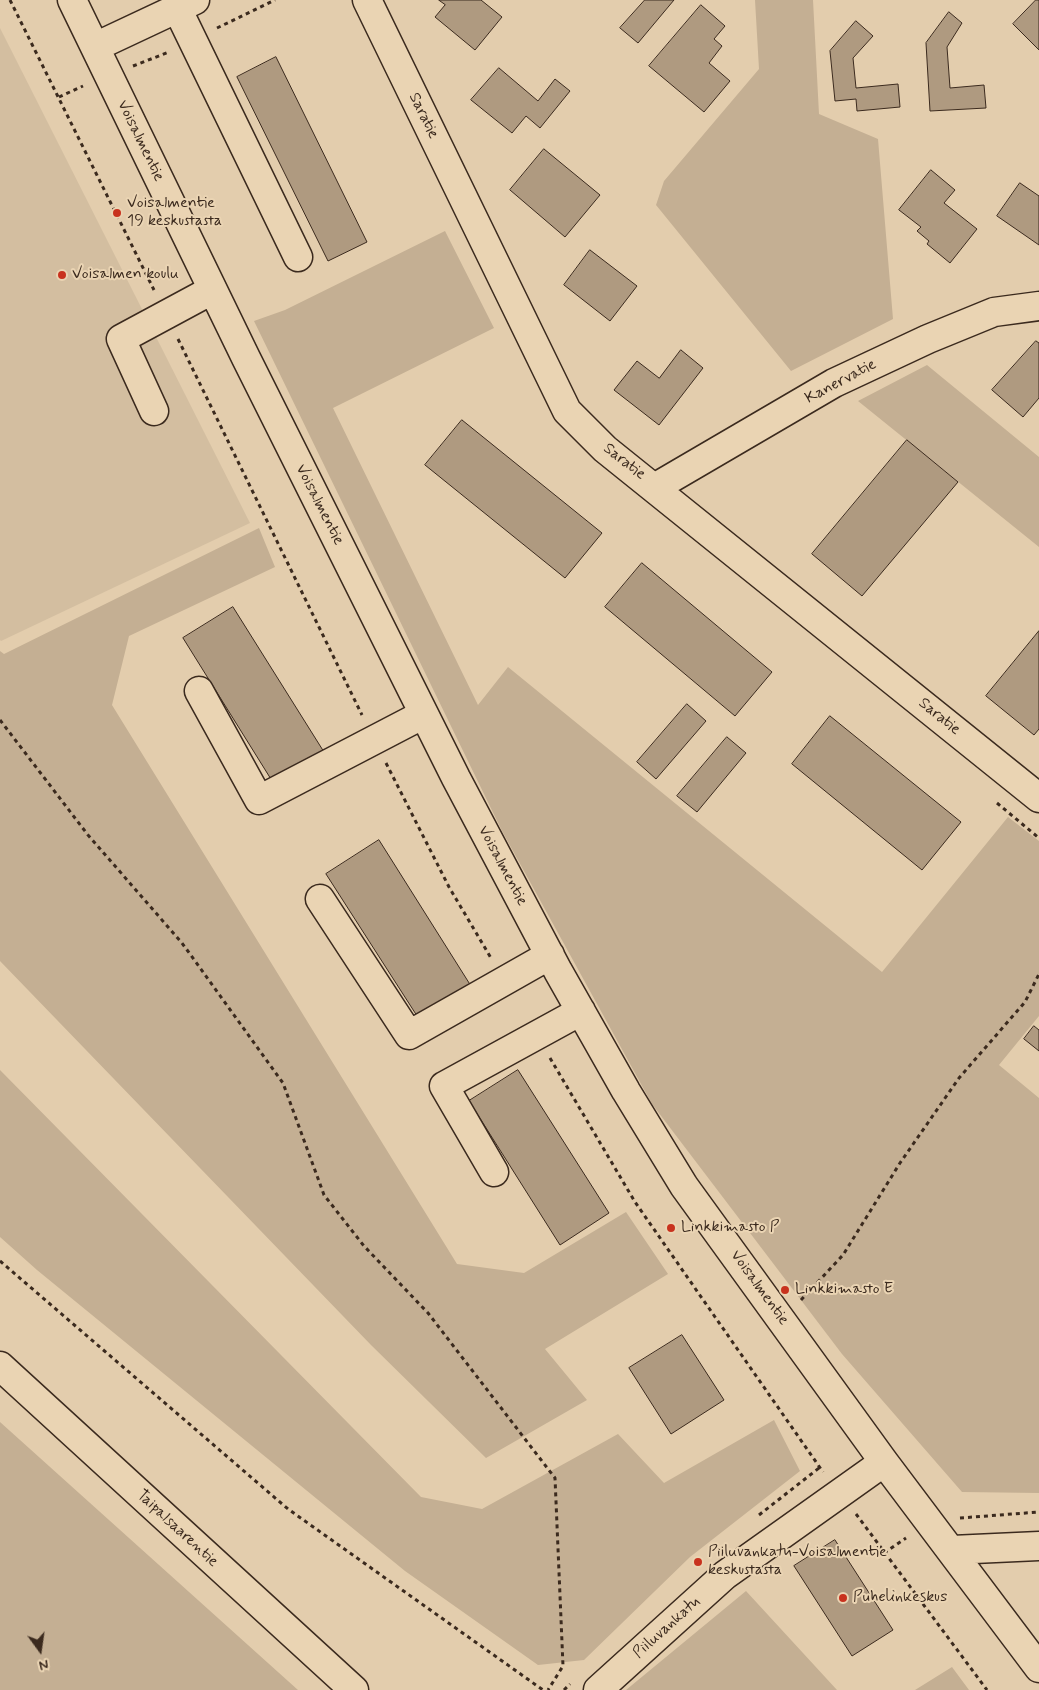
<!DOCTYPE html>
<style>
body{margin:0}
#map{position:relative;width:1039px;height:1690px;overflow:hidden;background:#e3cdad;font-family:Mynerve,sans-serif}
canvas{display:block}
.north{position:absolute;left:15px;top:1625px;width:50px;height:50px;-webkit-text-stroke:4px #ead4b3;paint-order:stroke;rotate:166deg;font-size:14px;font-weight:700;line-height:20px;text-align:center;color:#3b2a1e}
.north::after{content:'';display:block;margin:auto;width:18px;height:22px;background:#3b2a1e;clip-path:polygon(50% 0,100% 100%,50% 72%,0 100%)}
</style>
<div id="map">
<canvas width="1039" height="1690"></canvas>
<div class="north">N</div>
</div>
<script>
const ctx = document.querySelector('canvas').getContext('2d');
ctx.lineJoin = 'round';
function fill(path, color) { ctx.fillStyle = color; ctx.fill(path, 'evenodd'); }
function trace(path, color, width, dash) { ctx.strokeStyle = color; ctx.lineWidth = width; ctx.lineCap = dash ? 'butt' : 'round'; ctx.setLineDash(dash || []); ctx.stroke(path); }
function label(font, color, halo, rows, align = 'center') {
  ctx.font = font + ' Mynerve,sans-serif'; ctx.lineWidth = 4; ctx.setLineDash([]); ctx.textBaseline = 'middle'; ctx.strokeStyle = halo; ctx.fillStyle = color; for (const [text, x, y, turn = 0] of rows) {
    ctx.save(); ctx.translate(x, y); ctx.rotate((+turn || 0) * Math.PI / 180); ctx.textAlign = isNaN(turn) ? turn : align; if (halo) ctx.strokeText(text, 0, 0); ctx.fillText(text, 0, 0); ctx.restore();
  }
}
const built = new Path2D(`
 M0,28L250,523L1,641L0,640Z`);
const green = new Path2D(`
 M755,0H813L819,114L878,139L893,319L791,371L656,205L664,181L759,69Z
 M445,231L494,328L333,408L478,705L508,667L882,972L1008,817L1039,841V1016L999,1065L1039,1098V1493L962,1492L842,1354L652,1104L502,831L254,321L285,310Z
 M927,365L1039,457V547L858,401Z
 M259,528L275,567L129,636L112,705L457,1264L524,1273L626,1212L668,1274L545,1349L587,1400L486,1458L371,1345L0,961V651L4,654Z
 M0,1070L421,1497L482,1509L618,1434L664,1483L774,1420L800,1471L690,1557L584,1660L538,1665L405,1571L37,1270L0,1237Z
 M0,1422L298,1690H0Z
 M746,1591L837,1690H626Z
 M952,1667L969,1690H915Z`);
const building = new Path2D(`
 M439,0H481L502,17L475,50L435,17L445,5Z
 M645,0H674L638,43L620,28Z
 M1036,0H1039V50L1013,24Z
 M701,5L725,26L714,39L722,46L709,63L730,81L704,112L649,66Z
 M949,12L962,23L947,47L950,88L984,85L986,108L930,111L926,43Z
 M856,21L873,36L853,58L856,88L898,84L900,107L857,111L856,99L835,101L830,51Z
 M276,57L367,242L328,261L237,77Z
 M499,68L538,101L555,79L570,91L540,128L526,116L512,133L471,100Z
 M544,149L600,195L565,237L510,190Z
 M931,170L955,190L944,203L977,229L950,263L927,244L929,241L917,231L921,227L899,210Z
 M1020,183L1039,196V245L997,216Z
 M590,250L637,286L610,321L564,285Z
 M1036,341L1039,343V398L1023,417L992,390Z
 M681,350L703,368L659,425L614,390L637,361L659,378Z
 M462,420L602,533L565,578L425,465Z
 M907,440L958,482L862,596L812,554Z
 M642,563L772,672L735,716L605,607Z
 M233,607L324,752L274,784L183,638Z
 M1039,631V729L1034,735L986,696Z
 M687,704L706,721L656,779L637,762Z
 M830,716L961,822L922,870L792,764Z
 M727,737L746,753L697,812L677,796Z
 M379,840L471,986L419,1019L326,874Z
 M1034,1026L1039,1030V1051L1024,1039Z
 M518,1070L609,1213L560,1245L469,1101Z
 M682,1335L724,1400L671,1434L629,1368Z
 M835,1540L893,1630L852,1656L794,1566Z`);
const path = new Path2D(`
 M10,0L154,290
 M217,28L275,0
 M133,66L169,52
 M59,97L83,86
 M178,339L362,715
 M0,720L88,835L182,943L283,1083L324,1195L364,1246L428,1313L555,1478L563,1666L548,1690
 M386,763L449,887L491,958
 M997,803L1039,838
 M550,1058L635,1202L823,1472
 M0,1261L288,1509L543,1690
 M801,1300L843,1255L900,1163L959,1078L1025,1002L1039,974
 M856,1514L987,1690
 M759,1515L819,1468
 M960,1518L1039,1512
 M884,1553L906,1538
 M564,1690L570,1684`);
const minor = new Path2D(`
 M72,0L246,358L456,778L558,971L626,1091L684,1186L884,1462L1039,1668
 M367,0L567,411L605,449L1039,798
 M177,8L298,257
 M95,47L195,0
 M154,411L121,339L212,290
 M656,487L834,383L928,339L994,312L1039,306
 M199,691L259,800L424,714
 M320,899L409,1035L550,955
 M494,1172L444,1086L581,1011
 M952,1550L1039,1546
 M598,1690L725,1575L884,1462`);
const major = new Path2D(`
 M0,1366L354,1690`);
const markers = [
 [117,213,5,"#c8321e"],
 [62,275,5,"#c8321e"],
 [671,1228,5,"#c8321e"],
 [785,1290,5,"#c8321e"],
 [698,1562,5,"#c8321e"],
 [843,1598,5,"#c8321e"]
];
const streetNames = [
 ["Saratie",423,116,64],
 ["Voisalmentie",140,141,64],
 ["Kanervatie",841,382,-28],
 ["Saratie",624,462,38],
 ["Voisalmentie",319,505,63],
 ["Saratie",939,717,39],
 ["Voisalmentie",502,866,62],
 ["Voisalmentie",759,1288,54],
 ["Taipalsaarentie",177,1529,43],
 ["Piiluvankatu",667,1628,-42]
];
const poiNames = [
 ["Voisalmentie",127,204],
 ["19 keskustasta",127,222],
 ["Voisalmen koulu",72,275],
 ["Linkkimasto P",681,1228],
 ["Linkkimasto E",795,1290],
 ["Piiluvankatu-Voisalmentie",708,1553],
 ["keskustasta",708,1571],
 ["Puhelinkeskus",853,1598]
];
fill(built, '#d3bea0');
fill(green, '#c4af93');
fill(building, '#af9a80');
trace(building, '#3b2a1e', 1);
trace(minor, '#3b2a1e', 31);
trace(major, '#3b2a1e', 31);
trace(path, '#3b2a1e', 3, [4, 4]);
trace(minor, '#ead4b3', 28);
trace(major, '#ead4b3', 28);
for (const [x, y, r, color] of markers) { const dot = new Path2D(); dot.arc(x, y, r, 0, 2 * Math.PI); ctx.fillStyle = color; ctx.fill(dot); trace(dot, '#ead4b3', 2); }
label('16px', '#3b2a1e', '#ead4b3', streetNames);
label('16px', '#3b2a1e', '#ead4b3', poiNames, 'left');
</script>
